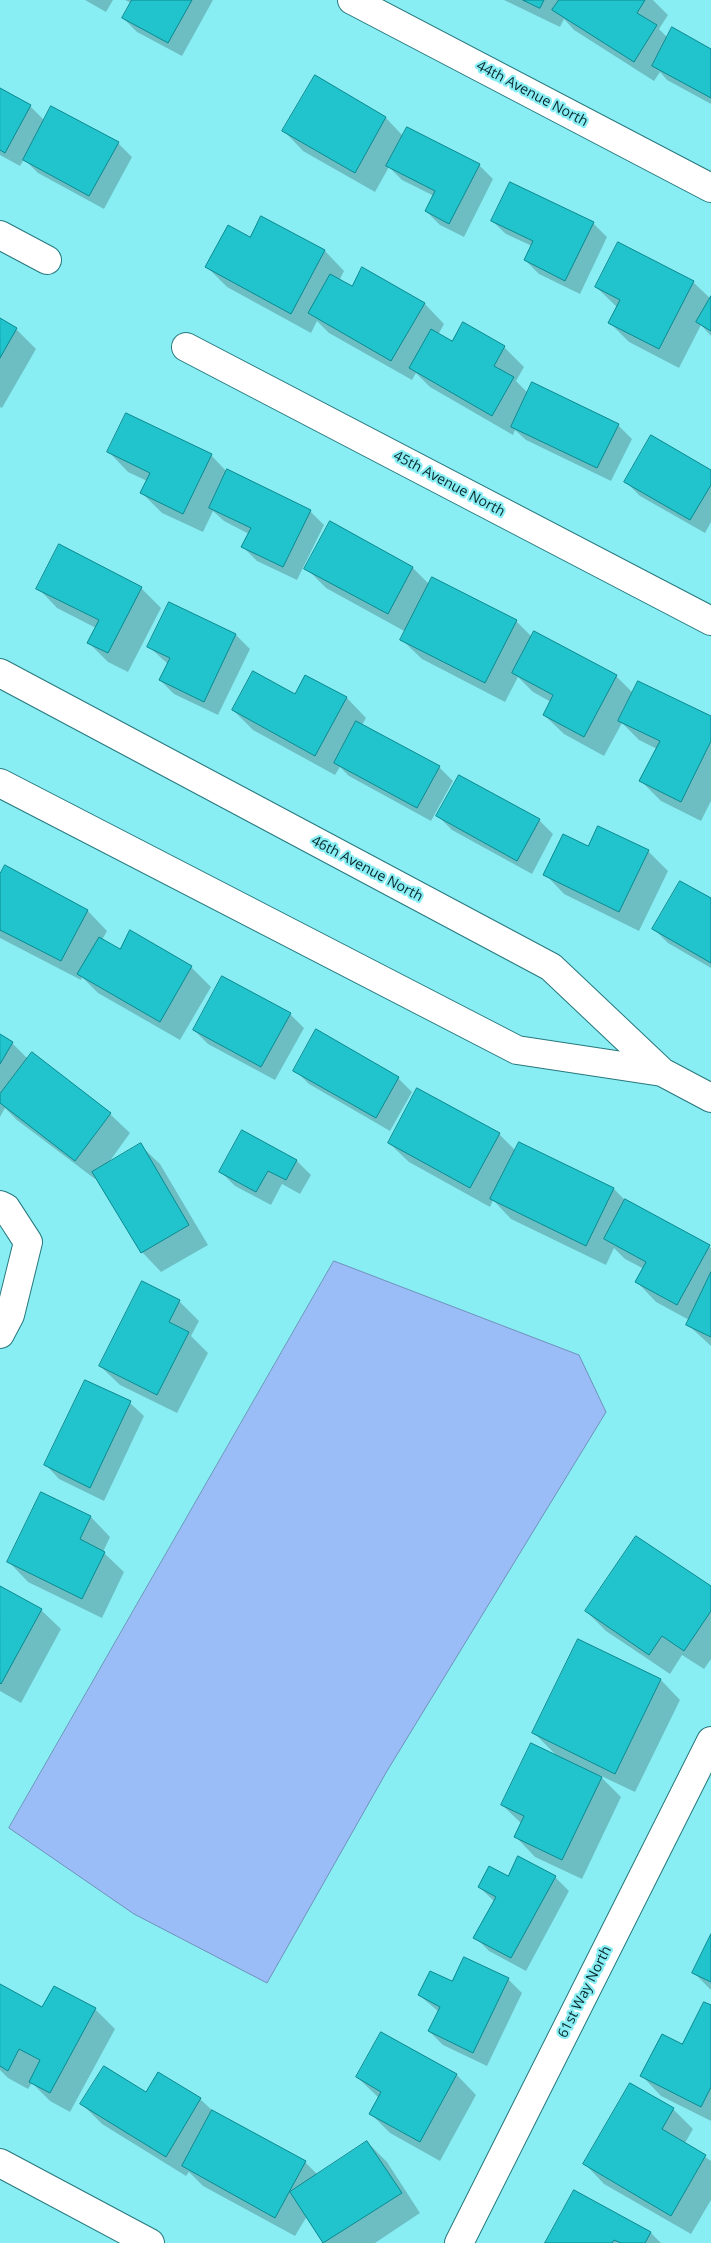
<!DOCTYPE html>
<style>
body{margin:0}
canvas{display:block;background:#88eef4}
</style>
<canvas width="711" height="2243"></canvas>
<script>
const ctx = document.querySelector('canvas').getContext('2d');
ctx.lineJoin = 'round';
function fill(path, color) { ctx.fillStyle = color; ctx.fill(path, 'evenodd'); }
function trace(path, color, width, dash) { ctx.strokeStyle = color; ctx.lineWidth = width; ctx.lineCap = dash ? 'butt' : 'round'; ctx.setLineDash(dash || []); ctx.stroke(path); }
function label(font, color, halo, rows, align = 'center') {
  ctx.font = font + ' "Open Sans",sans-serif'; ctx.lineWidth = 4.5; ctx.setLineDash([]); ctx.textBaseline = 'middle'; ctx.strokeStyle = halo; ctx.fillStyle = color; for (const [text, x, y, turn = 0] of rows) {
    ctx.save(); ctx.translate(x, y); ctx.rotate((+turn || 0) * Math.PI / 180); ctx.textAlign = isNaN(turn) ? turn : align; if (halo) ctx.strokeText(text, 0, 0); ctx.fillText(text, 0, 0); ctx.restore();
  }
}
const water = new Path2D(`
 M334,1261L579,1355L606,1412L387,1771L267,1983L134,1914L9,1828Z`);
const shadow = new Path2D(`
 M85,0H113L106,12Z
 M125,0H213L182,56L137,32L123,18L131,3Z
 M504,0H653L668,15L659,29L668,38L711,50V104L667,80L660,72L654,81L574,30L564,19L560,27Z
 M315,77L386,118L403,136L479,165L493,179L464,237L440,225L426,211L434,196L402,180L389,167L375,192L303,151L284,131Z
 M0,90L30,106L45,121L118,143L132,157L104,209L38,173L24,159L20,166L0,155Z
 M262,217L325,251L344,271L339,281L352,288L363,269L425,304L444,324L438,335L452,343L504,347L524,367L516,381L528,393L618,425L632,439L611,481L526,440L515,430L513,435L430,387L416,373L412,380L329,333L317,321L311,333L227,287L207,267L250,238Z
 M492,221L593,223L607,237L580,294L539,274L525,260L532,246L506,234Z
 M693,282L711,299V336L701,325L679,368L629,342L610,323L618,308L596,287Z
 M0,320L16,329L36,349L2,408L0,407Z
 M109,452L211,455L227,472L310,511L324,525L297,580L257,561L243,547L249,534L224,521L213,511L203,532L162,513L142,493L147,481L128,472Z
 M711,471V522L705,533L640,496L626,482Z
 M306,568H413L430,585L516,621L532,637L616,676L633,693L711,718V801L701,821L661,801L641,781L657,749L639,740L622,723L604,756L564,734L544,715L551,702L533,692L518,677L505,702L422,659L402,640L406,632L326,588Z
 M38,588H141L161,608L128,672L108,662L89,643L96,628L57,608Z
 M170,603L236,635L250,649L218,715L174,694L160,680L168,664L149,647Z
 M306,676L347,698L366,718L362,725L439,767L453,781L431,821L349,776L340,767L335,775L253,730L233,710L295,696Z
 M438,816L539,820L553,834L532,874L452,830Z
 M588,848L648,851L668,871L639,931L564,894L545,874Z
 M6,867L88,911L107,931L102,940L120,951L191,967L211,987L180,1040L98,993L82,977L81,980L0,938V877Z
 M711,900V968L668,943L654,929Z
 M222,978L290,1014L304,1028L275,1080L208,1044L194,1030Z
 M0,1036L12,1043L28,1059L110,1114L130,1133L107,1165L140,1145L160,1164L208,1245L161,1272L142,1252L97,1177L95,1179L17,1120L5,1108L0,1117Z
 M295,1070L398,1078L412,1092L390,1131L309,1084Z
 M242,1131L297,1161L311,1175L300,1194L282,1184L271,1205L235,1186L221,1172Z
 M499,1134L516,1151L519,1143L614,1189L626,1201L711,1248V1346L687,1324L689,1320L656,1302L637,1282L644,1269L625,1259L614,1248L606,1265L511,1219L493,1200L490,1207L409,1162L389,1143Z
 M179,1301L199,1321L191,1336L208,1353L177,1413L120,1385L100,1366Z
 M130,1403L144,1416L104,1501L59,1479L46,1465Z
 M42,1493L91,1517L110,1537L103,1552L124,1572L102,1618L28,1582L9,1562Z
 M0,1588L41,1610L61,1629L21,1703L0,1691Z
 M711,1588V1659L704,1669L682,1655L670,1674L606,1631L586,1611Z
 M578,1641L661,1680L680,1700L635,1792L599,1775L621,1797L582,1879L535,1857L516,1837L522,1824L502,1805L557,1756L534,1733Z
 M555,1877L569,1891L526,1971L489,1951L475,1937L495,1902L479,1887L508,1878Z
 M711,1937V1990L694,1973Z
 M508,1979L522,1993L487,2066L443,2045L429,2031L439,2012L419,1995L453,1983Z
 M0,1987L43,2009L54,1988L95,2009L115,2029L70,2112L50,2101L32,2083L28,2089L8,2078L0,2070Z
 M711,2007V2121L661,2096L642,2076L683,2046Z
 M381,2034L457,2075L476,2095L440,2161L390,2133L370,2113L379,2098L357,2077Z
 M630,2085L673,2109L693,2129L685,2143L711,2161V2200L691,2234L604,2184L585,2164Z
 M146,2094L200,2099L214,2112L305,2162L318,2175L367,2142L387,2162L420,2213L375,2243H325L307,2216L295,2236L203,2186L189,2172L186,2176L102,2124L82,2104Z
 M575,2192L651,2233L661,2243H547Z`);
const building = new Path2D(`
 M132,0H192L168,43L122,18Z
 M523,0H544L540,8Z
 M559,0H645L637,13L657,25L634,62L552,10Z
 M672,27L711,49V98L652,66Z
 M315,75L386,117L355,173L282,131Z
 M0,88L31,105L5,153L0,150Z
 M51,106L119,142L89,196L23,160Z
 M407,127L480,164L449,224L425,211L435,191L386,166Z
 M510,182L594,222L565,281L524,260L533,241L491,221Z
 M261,216L325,250L291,314L205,267L228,225L250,237Z
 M618,242L694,281L659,349L608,323L620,300L595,287Z
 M362,267L425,303L391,361L308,313L330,274L352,286Z
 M711,296V331L696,322Z
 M0,318L17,328L0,358Z
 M463,322L505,346L494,366L514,377L492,416L409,368L431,329L452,341Z
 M532,382L619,424L597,468L511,427Z
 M126,413L212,454L183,514L140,493L150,473L107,452Z
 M651,435L711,470V485L690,520L624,482Z
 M227,469L311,510L283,567L241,547L251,528L209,508Z
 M330,521L413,567L388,614L304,569Z
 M59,544L142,587L108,653L87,643L99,620L36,589Z
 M432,577L517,620L485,683L400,640Z
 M169,602L236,634L204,702L159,680L170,658L147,647Z
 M534,631L617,675L584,737L543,715L553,695L512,673Z
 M253,671L295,694L305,675L347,697L315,756L232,710Z
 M638,681L711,716V741L681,802L639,781L660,741L618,721Z
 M356,721L440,766L417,808L334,763Z
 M459,775L540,819L517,861L436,816Z
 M598,826L649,850L619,912L543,875L563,834L588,846Z
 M5,865L88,910L61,961L0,930V874Z
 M680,881L711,898V963L652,929Z
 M130,930L192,966L160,1022L77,974L99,937L120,949Z
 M222,976L291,1013L261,1067L193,1030Z
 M316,1029L399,1077L376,1118L293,1071Z
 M0,1034L13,1042L0,1064Z
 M32,1052L111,1113L75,1161L0,1103V1094Z
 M417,1088L500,1133L470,1188L388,1143Z
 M242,1130L297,1160L286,1180L268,1171L256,1192L219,1172Z
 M519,1142L614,1188L586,1246L490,1199Z
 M141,1143L189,1225L141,1253L92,1172Z
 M625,1199L710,1245L677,1305L635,1282L646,1262L604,1239Z
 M711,1272V1337L686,1325Z
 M142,1281L180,1300L169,1322L189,1332L157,1395L99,1366Z
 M85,1380L131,1401L90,1488L44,1465Z
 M41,1492L91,1516L80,1539L105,1552L82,1599L7,1562Z
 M636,1536L711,1586V1611L684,1651L662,1636L649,1655L585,1611Z
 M0,1586L42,1609L1,1684L0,1683Z
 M578,1639L661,1679L615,1774L532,1733Z
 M531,1743L602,1777L562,1860L514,1837L524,1816L501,1805Z
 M518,1856L556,1876L511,1958L473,1938L496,1897L478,1887L489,1866L508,1876Z
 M711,1934V1982L692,1973Z
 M464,1957L509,1978L473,2053L428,2031L440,2007L418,1995L430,1971L452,1981Z
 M0,1984L42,2007L54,1986L96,2008L50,2093L29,2082L40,2060L19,2049L8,2071L0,2066Z
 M704,2002L711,2005V2087L701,2107L640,2076L662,2034L682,2044Z
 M381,2032L457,2074L420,2142L369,2114L381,2092L356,2077Z
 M104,2066L146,2092L158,2072L201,2098L166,2157L80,2104Z
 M630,2083L674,2108L662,2129L706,2155L671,2216L583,2164Z
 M212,2110L306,2161L275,2218L182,2166Z
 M367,2141L402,2193L323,2243L290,2192Z
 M574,2190L651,2232L645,2243H621L614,2240L612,2243H545Z`);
const minor = new Path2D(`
 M352,0L711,188
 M0,235L47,260
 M186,347L711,621
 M0,673L551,967L662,1072L711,1098
 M0,783L517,1050L662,1072
 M0,1205L6,1208L28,1242L10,1315L0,1334
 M0,2163L150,2243
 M459,2243L711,1741`);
const streetNames = [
 ["44th Avenue North",532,94,28],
 ["45th Avenue North",449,484,28],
 ["46th Avenue North",367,869,28],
 ["61st Way North",585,1992,-63]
];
fill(water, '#9bbdf7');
trace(water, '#6f91ba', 1);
fill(shadow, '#0003');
fill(building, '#21c4cd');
trace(building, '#09898f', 1);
trace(minor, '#27787d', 30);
trace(minor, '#fff', 28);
label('14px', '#07292b', '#88eef4', streetNames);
</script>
